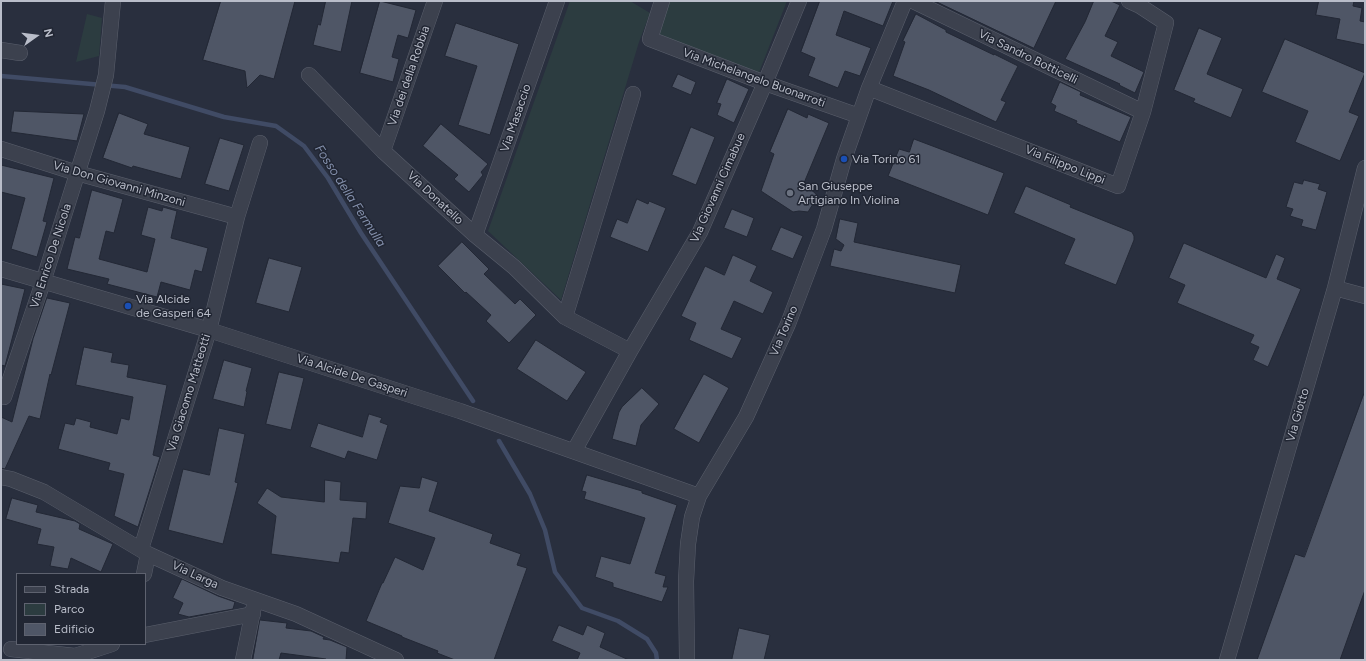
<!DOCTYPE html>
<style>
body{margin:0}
#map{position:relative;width:1366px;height:661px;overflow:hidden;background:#292f3e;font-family:Figtree,sans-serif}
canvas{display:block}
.frame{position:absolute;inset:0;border:2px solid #b9bdc9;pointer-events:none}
.legend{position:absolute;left:16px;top:573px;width:130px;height:72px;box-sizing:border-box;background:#212633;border:1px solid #5e626f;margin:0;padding:5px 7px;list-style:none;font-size:12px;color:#b9bdc9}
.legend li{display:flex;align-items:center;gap:8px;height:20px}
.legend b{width:20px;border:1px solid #5e626f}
.north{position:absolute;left:16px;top:16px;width:40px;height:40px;-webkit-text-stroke:3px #212633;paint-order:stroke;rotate:76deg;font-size:11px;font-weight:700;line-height:16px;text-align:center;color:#b9bdc9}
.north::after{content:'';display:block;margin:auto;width:14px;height:18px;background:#b9bdc9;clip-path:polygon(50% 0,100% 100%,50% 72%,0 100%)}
</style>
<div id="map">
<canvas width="1366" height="661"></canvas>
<div class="frame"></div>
<ul class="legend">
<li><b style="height:5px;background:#3c414e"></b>Strada</li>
<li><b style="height:11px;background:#2c3c40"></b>Parco</li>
<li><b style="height:11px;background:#4f5666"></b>Edificio</li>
</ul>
<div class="north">N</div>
</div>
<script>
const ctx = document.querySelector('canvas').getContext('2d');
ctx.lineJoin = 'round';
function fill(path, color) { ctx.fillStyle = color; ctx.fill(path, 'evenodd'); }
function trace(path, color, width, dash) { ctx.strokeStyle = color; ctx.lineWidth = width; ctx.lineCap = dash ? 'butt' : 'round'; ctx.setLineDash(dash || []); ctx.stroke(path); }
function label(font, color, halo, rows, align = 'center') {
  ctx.font = font + ' Figtree,sans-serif'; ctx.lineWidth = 3; ctx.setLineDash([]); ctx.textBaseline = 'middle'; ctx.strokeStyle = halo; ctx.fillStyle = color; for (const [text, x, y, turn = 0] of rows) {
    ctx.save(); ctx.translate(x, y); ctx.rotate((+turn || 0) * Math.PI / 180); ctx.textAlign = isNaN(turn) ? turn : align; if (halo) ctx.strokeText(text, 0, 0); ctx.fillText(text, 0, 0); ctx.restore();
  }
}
const green = new Path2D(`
 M570,1H630L650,13L639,42L561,300L488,231Z
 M666,1H787L758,75L654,36Z
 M87,14L102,18L99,56L76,62Z`);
const stream = new Path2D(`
 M1,76L125,87L224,117L276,126L304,146L328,178L361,233L473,401
 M499,441L530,494L545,530L555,572L582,608L618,621L647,639L656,653L657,660`);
const building = new Path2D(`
 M221,1H295L274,79L260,75L247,88L245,71L203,60Z
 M326,1H352L341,52L313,45L318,24L320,25Z
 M380,1L416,10L408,38L398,35L392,57L399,59L393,82L360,73Z
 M820,1H893L883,26L844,11L836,35L871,48L860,76L845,71L838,88L808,76L815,58L801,52Z
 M935,1H1056L1034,48Z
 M1094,1H1111L1120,5L1105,36L1118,42L1111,56L1144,72L1135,93L1119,85L1120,84L1065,59L1085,22Z
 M1319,1H1354L1353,6L1362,8L1360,21L1365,22V45L1336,39L1340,19L1316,15Z
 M916,14L946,30V32L994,55V54L1018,66L1001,100L1006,102L996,122L929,90L893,76L905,42L903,41Z
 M456,23L519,44L490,135L458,125L477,66L445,56Z
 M1199,28L1222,38L1207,74L1243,89L1231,118L1193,102L1195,99L1174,90Z
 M1285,39L1365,73L1349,112L1359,116L1340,161L1295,142L1308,111L1262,92Z
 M678,74L696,82L691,95L672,87Z
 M727,79L749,89L734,123L717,115L721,104L717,103Z
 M1060,82L1081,92L1080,95L1131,117L1120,142L1076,123L1077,121L1054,111L1056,106L1051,103Z
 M788,109L807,118L808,114L829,123L804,183L818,196L808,212L799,211L793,212L761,191L774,154L770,152Z
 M14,111L84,114L77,141L11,132Z
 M119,113L148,124L144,134L190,147L181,179L133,166L132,168L103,158Z
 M441,124L488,164L481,172L483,175L469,192L454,179L458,175L423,146Z
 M691,127L715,137L696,185L672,175Z
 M220,138L244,145L229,191L205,184Z
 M914,139L1004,173L988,215L888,176L899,149L909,152Z
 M1,165L54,178L43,221L47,222L37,257L11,249L25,198L1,192Z
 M1304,180L1320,184L1318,189L1327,192L1316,230L1301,226L1303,220L1290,216L1293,209L1286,207L1294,182L1302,184Z
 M1026,186L1071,205L1070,207L1132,232L1134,236V240L1116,285L1064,264L1075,239L1014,213Z
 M92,190L123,199L114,233L106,231L99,259L147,272L155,239L141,235L148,207L162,211L163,207L177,211L171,238L208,248L202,272L195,270L190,290L161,282L157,297L107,284L109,279L67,269L75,237L79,238Z
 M637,199L648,204L649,201L666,208L648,252L610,237L617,219L627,223Z
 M732,209L754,218L747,237L724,228Z
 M840,219L858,223L854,242L961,265L955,293L830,266L834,249L841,251L844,245L836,239Z
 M781,227L803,236L793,259L771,250Z
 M462,242L489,269L484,274L515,304L520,299L536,315L509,343L486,321L491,315L466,292L465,293L438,266Z
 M1184,243L1266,278L1276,254L1285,258L1277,279L1301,289L1268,367L1253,360L1259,347L1250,343L1254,335L1177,303L1185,285L1169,278Z
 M733,255L757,266L750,281L773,292L763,314L734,301L721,329L742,338L732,359L689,340L696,323L681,316L705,266L724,275Z
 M269,258L302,267L289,312L256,303Z
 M1,284L25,289L5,366L1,365Z
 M47,298L70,303L51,375L50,374L40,419L29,416L5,469L1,468V417L12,422L33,339Z
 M536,340L586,372L567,401L517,369Z
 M84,347L113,353L111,362L129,365L127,377L167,385L153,455L160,457L138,527L114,516L124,474L108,470L110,463L58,449L65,423L74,425L76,418L91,422L90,427L117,434L121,418L129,420L133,397L76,385Z
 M224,360L252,368L246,391L247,392L244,407L213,399Z
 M279,372L304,378L291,430L266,424Z
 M704,374L729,388L699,443L674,429Z
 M642,388L659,404L641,425L636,446L612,439L619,412L622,407Z
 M1364,394H1365V590L1340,660H1257L1295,554L1304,557Z
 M369,414L382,418L380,422L388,425L377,460L348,451L345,459L310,447L318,423L362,437Z
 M219,428L245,434L235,482L238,483L223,544L168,530L183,469L209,475Z
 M587,475L642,491V493L677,505L655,573L666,576L663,587H668L662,602L613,587V583L595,577L601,556L630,564L645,518L584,499L586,492L582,491Z
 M422,477L438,482L429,511L493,534L490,543L521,554L517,565L527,568L494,660H455L437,653L438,651L402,637V636L366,621L382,583H383L395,557L423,570L435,538L388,523L400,486L419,488Z
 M325,480L341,482L340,500L367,502L366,519L353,518L349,553L341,552L339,563L271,554L276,516L257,503L267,488L281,497L324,502Z
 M12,498L38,505L36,512L75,521L80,524L79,529L113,544L101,572L71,558L68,569L50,566L54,547L37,544L41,529L6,519Z
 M182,579L218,596L235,602L233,609L189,617L178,614L183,603L173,598Z
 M260,620L287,623L286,628L311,631L324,637L323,639L330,640L347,647L346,660H326V659L281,653L279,660H253Z
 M559,625L583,635L587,625L605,633L600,647L629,660H577L580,653L552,641Z
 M739,628L770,635L764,660H732Z`);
const minor = new Path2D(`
 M662,1L650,39L765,83L859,116
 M913,1L1143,112
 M1,50L20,53
 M309,75L383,151L475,235L514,267L565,317L630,351
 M869,88L1118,186L1143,112L1166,23L1140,6L1129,1
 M1,149L77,173L237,217
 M383,151L435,1
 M475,235L557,1
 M1,269L209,330L460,411L699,496
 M1335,288L1365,296
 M565,317L633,94
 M1,396L4,397L43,282L97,111L106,75L113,1
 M574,451L630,351L700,232L765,83L799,1
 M1,477L11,479L44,492L148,554L222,588L296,614L396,660
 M141,549L209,330L237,217L260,143
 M144,574L148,554
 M145,635L253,614
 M11,649L75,656L112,644
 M243,660L254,606
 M687,660L686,581L688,544L692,517L699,496L746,417L788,324L824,229L844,159L869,88L905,1
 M1227,660L1335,288L1365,168`);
const markers = [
 [844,159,4,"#1a4fb4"],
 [790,193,4,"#6b7280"],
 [128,306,4,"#1a4fb4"]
];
const streetNames = [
 ["Via Sandro Botticelli",1028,57,26],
 ["Via dei della Robbia",409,76,-71],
 ["Via Michelangelo Buonarroti",754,78,20],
 ["Via Masaccio",516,118,-71],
 ["Via Filippo Lippi",1065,165,22],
 ["Via Don Giovanni Minzoni",119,184,16],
 ["Via Giovanni Cimabue",718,188,-66],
 ["Via Donatello",435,198,43],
 ["Via Enrico De Nicola",51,256,-72],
 ["Via Torino",784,331,-67],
 ["Via Alcide De Gasperi",352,376,18],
 ["Via Giacomo Matteotti",189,393,-73],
 ["Via Giotto",1298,415,-74],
 ["Via Larga",195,575,25]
];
const poiNames = [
 ["Via Torino 61",852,159],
 ["San Giuseppe",798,186],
 ["Artigiano In Violina",798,200],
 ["Via Alcide",136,299],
 ["de Gasperi 64",136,313]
];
const waterNames = [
 ["Fosso della Fermulla",350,196,57]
];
fill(green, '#2c3c40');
trace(stream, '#404b65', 4.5);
fill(building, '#4f5666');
trace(building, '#232835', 1);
trace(minor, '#5a5f6c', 16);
trace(minor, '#3c414e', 15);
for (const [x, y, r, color] of markers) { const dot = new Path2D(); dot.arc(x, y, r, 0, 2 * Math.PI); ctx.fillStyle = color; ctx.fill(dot); trace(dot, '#212633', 1.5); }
label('12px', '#b9bdc9', '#212633', streetNames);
label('12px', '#b9bdc9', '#212633', poiNames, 'left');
label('italic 13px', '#8490ac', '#212633', waterNames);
</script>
